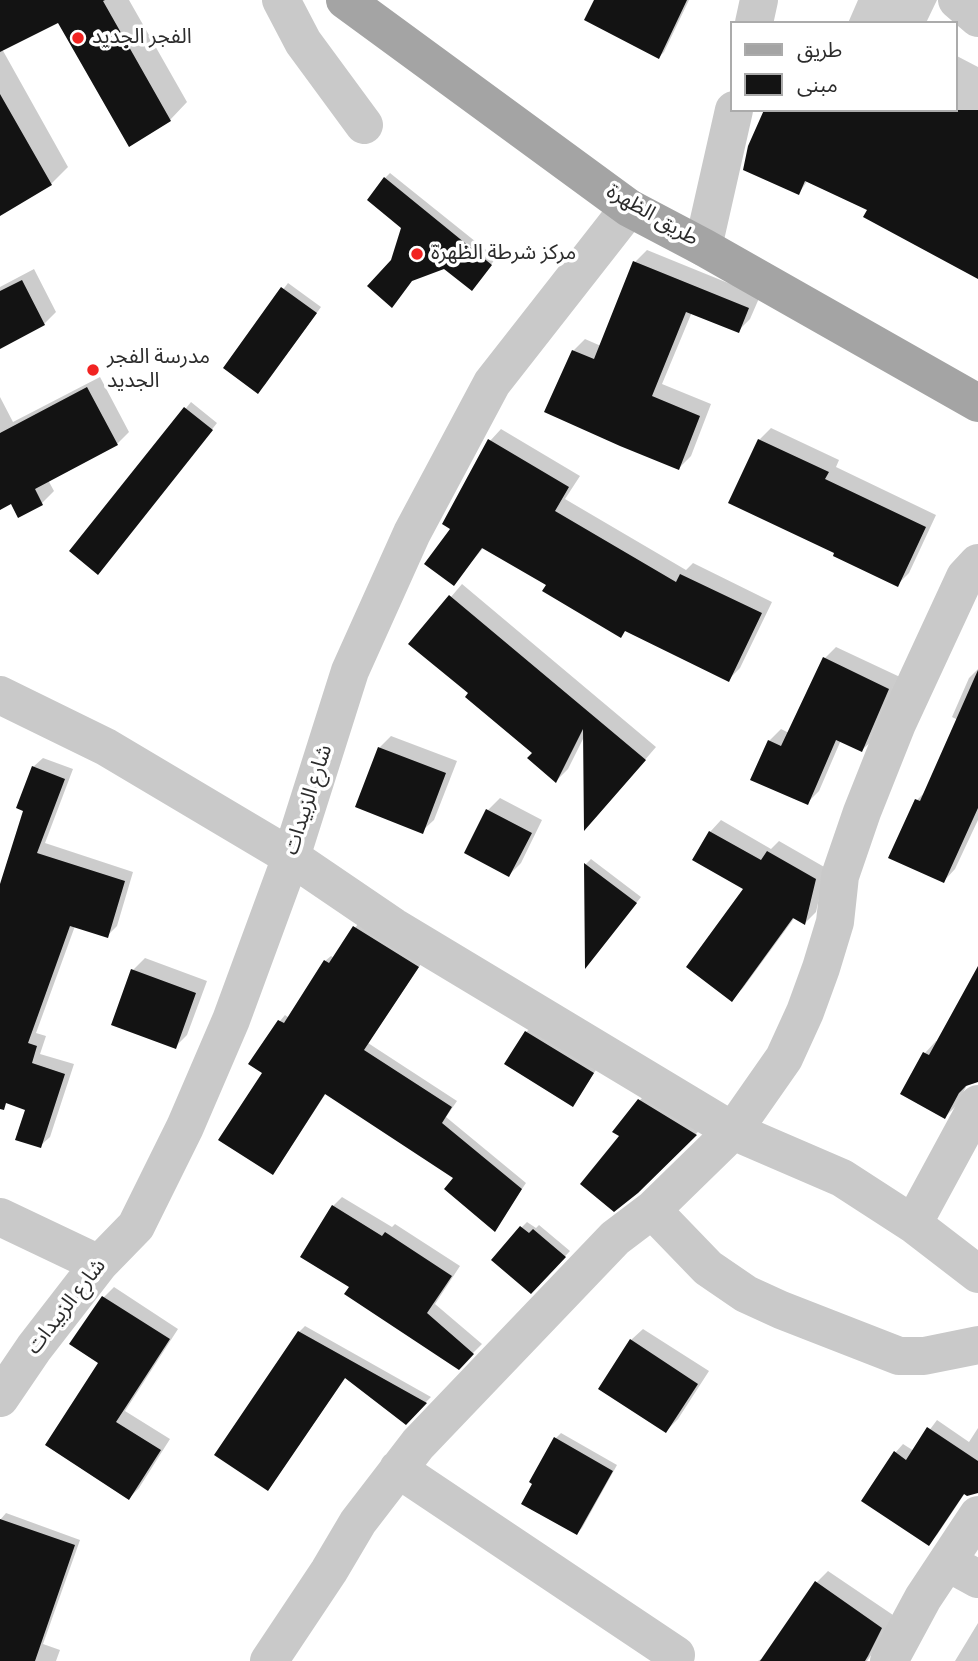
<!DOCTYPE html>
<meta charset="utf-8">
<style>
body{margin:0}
#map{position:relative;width:978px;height:1661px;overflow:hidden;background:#fff;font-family:"Titillium Web","Noto Sans Arabic",sans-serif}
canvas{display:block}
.legend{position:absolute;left:730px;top:21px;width:228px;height:91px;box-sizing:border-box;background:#fff;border:2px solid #ababab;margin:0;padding:9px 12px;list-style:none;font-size:21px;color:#2c2c2c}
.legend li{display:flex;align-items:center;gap:14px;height:35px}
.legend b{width:35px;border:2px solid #ababab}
</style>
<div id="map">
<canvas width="978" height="1661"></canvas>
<ul class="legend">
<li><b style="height:9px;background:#a4a4a4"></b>طريق</li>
<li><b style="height:19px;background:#131313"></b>مبنى</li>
</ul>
</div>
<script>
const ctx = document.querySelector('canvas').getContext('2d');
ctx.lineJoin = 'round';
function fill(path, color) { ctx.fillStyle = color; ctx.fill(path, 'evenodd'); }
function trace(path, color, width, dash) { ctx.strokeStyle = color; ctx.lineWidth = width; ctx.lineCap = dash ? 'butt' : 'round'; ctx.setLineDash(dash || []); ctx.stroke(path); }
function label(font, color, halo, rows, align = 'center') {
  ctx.font = font + ' "Titillium Web","Noto Sans Arabic",sans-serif'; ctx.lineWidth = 7; ctx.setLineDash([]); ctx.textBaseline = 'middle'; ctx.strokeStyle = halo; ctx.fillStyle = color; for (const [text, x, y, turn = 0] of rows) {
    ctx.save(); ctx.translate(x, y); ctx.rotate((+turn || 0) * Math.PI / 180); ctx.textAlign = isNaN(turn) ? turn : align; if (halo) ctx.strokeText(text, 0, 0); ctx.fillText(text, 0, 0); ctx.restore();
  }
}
const shadow = new Path2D(`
 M0,0H129L187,102L170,120L58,21L2,49L68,167L51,184L0,208Z
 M596,0H689L664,52L659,57Z
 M858,0H937L926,23H848Z
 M955,55L978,67V277L869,209L808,180L799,193L745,169L955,110Z
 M390,173L496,258L477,283L444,267L392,261L403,227L385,178Z
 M647,250L760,296L750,319L738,331L692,312L662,384L711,404L691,456L679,468L573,351L585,339L601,346L635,262Z
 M34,269L56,312L44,324L0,347V287Z
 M288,283L321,307L264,386L225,367Z
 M100,377L129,432L117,444L48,480L54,491L42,503L12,502L0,508V397L13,422Z
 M191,402L217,423L103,567L71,551Z
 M771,428L839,460L836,467L936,515L909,573L897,585L837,552L759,440Z
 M501,429L580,476L565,499L686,570L693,563L772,602L740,668L728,680L626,630L621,635L548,585L484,547L453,584V528L490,441Z
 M462,584L656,747L596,817L585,735L568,769L556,781L535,752L471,693L411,644Z
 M836,647L900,677L874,739L862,750L841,740L819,791L807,803L769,741L781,729L789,733L825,658Z
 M978,669V820L955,869L944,881L917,800L926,791L958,720L952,717L969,678Z
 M391,736L457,761L434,820L422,831L357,806L380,747Z
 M43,758L73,769L45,843L133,872L117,926L107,936L75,926L36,1033L46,1036L40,1054L74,1064L50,1137L40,1146L27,1108L0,1100V890L26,810L33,767Z
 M500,798L542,820L521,863L509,875L488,810Z
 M721,820L771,849L779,841L826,868L816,912L805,923L795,917L743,988L732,999L746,888L695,859L710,832Z
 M591,859L641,897L587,965L586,864Z
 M360,921L423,961L368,1043L457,1101L446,1117L526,1183L495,1229L456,1177L326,1093L278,1167L264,1073L251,1064L280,1021L285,1015L289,1018L325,961L331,956L334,958Z
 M145,958L207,981L187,1035L175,1047L133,970Z
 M978,969V1081L968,1083L957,1105L945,1117L925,1053L936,1041L938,1042Z
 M532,1027L598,1067L572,1105L526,1032Z
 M648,1092L704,1126L637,1192L621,1136L639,1101Z
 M342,1197L392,1227L395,1224L460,1266L435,1304L482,1344L458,1368L351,1286L333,1206Z
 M527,1222L536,1228L539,1225L570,1251L531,1292L522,1227Z
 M114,1287L178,1329L125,1411L170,1439L139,1488L129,1498L100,1362L71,1343L104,1297Z
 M305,1326L431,1397L405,1423L346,1377L268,1489L299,1332Z
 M643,1329L709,1371L678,1419L666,1431L631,1340Z
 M937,1420L969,1442L978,1428V1488L965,1493L937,1535L929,1543L895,1453L903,1444L914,1451Z
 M561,1433L617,1465L582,1528L577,1533L534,1483L556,1438Z
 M6,1513L80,1540L43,1644L60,1650L56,1661H0V1520Z
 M828,1571L893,1615L880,1642L867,1661H758L761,1659L763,1660L816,1583Z
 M978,1623V1661H955Z`);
const building = new Path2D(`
 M0,0H105L103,1L171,121L129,147L58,23L0,52Z
 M594,0H687L659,59L584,20Z
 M0,94L52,185L0,216Z
 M764,110H978V279L863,217L867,210L805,181L799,195L743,170L748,146Z
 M384,177L492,265L472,291L444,269L412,281L392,308L367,286L391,260L401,228L367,200Z
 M633,261L749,308L739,333L686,312L652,396L700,416L679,470L620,446L544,412L572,350L594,359Z
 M22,280L45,325L0,349V291Z
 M281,287L317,313L258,394L223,368Z
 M87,387L118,445L35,489L43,505L18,518L11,504L0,510V433Z
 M184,407L213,430L98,575L69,551Z
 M488,439L569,487L555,511L676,582L680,574L762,613L729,682L625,631L621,638L542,591L546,585L482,548L454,586L424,564L450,529L442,524Z
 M758,439L829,472L825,479L926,527L898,587L833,556L834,553L728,503Z
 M449,595L646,760L584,831L583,729L556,783L527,758L532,753L465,697L468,693L408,644Z
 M823,657L889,689L862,752L836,740L808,805L750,780L768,740L781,746Z
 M978,670V808L944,883L888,858L915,799L920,801Z
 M378,747L446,773L423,834L355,807Z
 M32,766L65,779L37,853L125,881L108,938L70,926L28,1043L37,1046L32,1063L65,1074L41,1148L15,1140L25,1110L6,1103L4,1110L0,1109V884L23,811L16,808Z
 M486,809L532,833L509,877L464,853Z
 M709,831L761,860L767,851L816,879L805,925L793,918L732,1002L686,967L743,889L692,860Z
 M584,863L637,903L585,969Z
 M353,926L419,967L364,1050L452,1107L442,1123L522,1189L495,1232L444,1189L453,1178L325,1094L273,1175L218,1140L262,1073L248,1064L278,1020L284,1023L324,960L329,963Z
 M978,966V1082L966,1086L959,1093L945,1119L900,1094L923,1052L929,1055Z
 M131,969L196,993L176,1049L111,1025Z
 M525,1031L594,1073L573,1107L504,1064Z
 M638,1099L697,1135L638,1193L614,1212L580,1184L619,1136L612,1132Z
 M332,1205L382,1236L385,1232L452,1276L427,1313L474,1354L459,1370L344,1294L349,1287L300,1257Z
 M520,1226L529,1233L533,1229L566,1257L531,1294L491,1260Z
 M102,1296L170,1339L116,1422L161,1450L129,1500L45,1445L98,1363L69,1344Z
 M298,1331L427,1403L406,1425L345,1378L268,1491L214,1455Z
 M630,1339L698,1384L666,1433L598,1389Z
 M927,1427L978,1461V1493L967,1496L964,1494L929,1546L861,1501L894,1451L906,1460Z
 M554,1437L613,1471L577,1535L521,1504L532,1484L529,1482Z
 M0,1519L75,1545L35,1661H0Z
 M815,1581L882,1628L868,1656L865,1661H760Z`);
const minor = new Path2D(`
 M281,0L303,42L364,125
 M957,0L978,18
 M754,23L759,0
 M703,247L734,110
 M0,695L106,747L291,857L394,927L733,1131L842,1178L913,1224L978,1274
 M652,1210L708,1268L746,1294L781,1310L899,1356H924L978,1345
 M0,1217L99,1264
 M913,1224L978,1104
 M0,1398L34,1348L99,1264L136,1226L185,1127L231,1020L291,857L350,671L412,533L492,383L629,208
 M398,1469L676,1655
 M947,1562L978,1579
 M269,1661L329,1571L358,1522L418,1444L615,1238L652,1210L733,1131L784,1058L805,1012L821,968L835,922L840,876L862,812L897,724L965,577L978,563
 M889,1661L923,1598L978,1515`);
const major = new Path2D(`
 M345,0L629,208L703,247L978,403`);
const markers = [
 [78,38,7,"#f12321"],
 [417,254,7,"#f12321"],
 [93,370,7,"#f12321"]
];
const poiNames = [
 ["الفجر الجديد",92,38],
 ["مركز شرطة الظهرة",431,254],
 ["مدرسة الفجر",107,358],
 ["الجديد",107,382]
];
const streetNames = [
 ["طريق الظهرة",652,216,30],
 ["شارع الزبيدات",309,800,-72],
 ["شارع الزبيدات",67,1307,-52]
];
fill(shadow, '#0003');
fill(building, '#131313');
trace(minor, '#c9c9c9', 38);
trace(major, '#a4a4a4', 38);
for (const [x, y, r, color] of markers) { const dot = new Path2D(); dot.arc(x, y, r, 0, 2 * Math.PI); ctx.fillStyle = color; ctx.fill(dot); trace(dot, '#fff', 2.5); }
label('21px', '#2c2c2c', '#fff', poiNames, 'left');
label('21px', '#2c2c2c', '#fff', streetNames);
</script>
